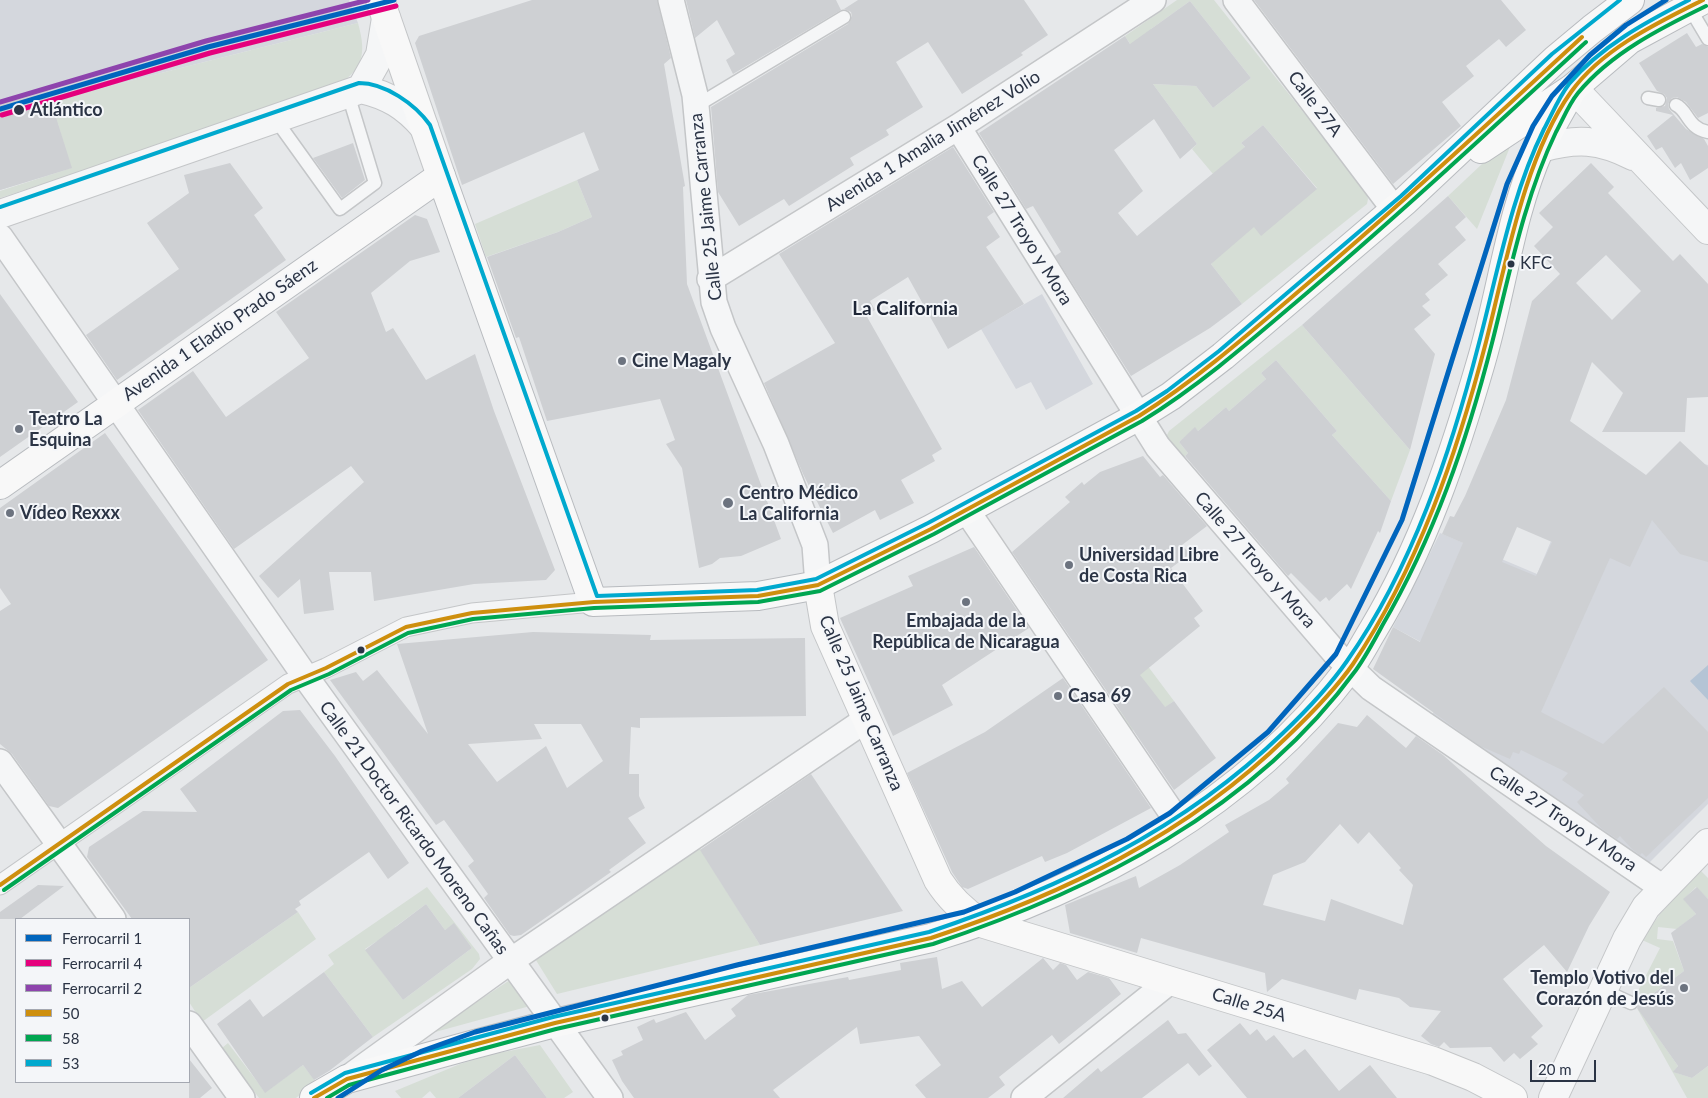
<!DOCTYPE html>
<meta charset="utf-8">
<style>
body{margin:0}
#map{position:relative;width:1708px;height:1098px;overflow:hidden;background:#e6e8ea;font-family:Lato,sans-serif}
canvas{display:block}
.legend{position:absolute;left:15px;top:918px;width:175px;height:165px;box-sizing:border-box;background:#f4f6f9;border:1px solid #a4a8b1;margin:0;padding:6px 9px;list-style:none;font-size:15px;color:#2b3445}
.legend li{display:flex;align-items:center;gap:10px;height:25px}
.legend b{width:25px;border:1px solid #a4a8b1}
.scale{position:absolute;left:1530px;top:1060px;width:66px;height:22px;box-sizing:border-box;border:2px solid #2b3445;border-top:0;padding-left:6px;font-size:15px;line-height:18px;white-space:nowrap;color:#2b3445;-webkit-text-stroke:4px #f4f6f9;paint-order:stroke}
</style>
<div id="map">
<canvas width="1708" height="1098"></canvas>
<ul class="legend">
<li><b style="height:6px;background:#0065bd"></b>Ferrocarril 1</li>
<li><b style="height:6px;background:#e5007d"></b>Ferrocarril 4</li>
<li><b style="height:6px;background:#8e44ad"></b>Ferrocarril 2</li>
<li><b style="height:6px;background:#ce8f0e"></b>50</li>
<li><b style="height:6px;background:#00a651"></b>58</li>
<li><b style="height:6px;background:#00a9ce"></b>53</li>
</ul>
<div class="scale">20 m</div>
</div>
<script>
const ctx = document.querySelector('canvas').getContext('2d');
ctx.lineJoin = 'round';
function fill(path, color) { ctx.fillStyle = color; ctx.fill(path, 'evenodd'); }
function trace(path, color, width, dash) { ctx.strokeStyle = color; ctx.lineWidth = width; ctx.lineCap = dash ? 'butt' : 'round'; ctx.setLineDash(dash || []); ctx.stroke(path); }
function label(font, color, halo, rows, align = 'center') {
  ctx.font = font + ' Lato,sans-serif'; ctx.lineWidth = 4; ctx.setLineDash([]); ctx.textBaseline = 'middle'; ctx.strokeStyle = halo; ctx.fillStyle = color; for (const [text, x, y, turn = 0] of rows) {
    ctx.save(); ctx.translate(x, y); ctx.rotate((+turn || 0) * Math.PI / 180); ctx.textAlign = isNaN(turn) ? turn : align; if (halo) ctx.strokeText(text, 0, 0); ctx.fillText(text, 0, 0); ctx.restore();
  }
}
const built = new Path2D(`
 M0,0H349L358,23L51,101L72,168L0,190Z
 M1042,294L1093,384L1046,410L1031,382L1016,389L981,329Z
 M1704,464L1708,465V804L1646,866L1431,717L1458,662L1393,627L1440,533L1537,574L1570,496L1651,515Z`);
const green = new Path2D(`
 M1177,0H1214L1366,191L1368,199L1367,204L1242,304L1211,264L1227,242L1317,188L1263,125L1241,143L1252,155L1213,174L1192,149L1197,144L1153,84L1196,86L1213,108L1251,78L1190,1L1151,29L1174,59L1138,56L1125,36Z
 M358,23C367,56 363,69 334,88L0,198V191L71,168L51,101Z
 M1516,132L1477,229L1448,196Z
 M577,180L592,217L558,232L486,257L475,224Z
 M1302,325L1410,450L1391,501L1332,435L1337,431L1276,360L1261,373L1266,379L1229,411L1226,407L1198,431L1195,428L1179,442L1188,453L1183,458L1169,442L1167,435L1169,431Z
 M1138,653L1174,701L1126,735L1111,711L1117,707L1130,724L1134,668Z
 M696,842L760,945L557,994L534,957Z
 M1700,870L1708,878V899L1696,887L1684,899L1696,914L1677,929L1658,927L1657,939L1673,941L1684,971L1636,1006L1678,1066L1674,1072L1692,1078L1708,1066V1098H1687L1633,1001L1660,948L1642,940L1660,914Z
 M427,887L479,954L480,959L472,969L373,1037L324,972L334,964L328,955ZM426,904L445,930L454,924L472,948L403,1000L365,949L377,941L391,959L409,945L395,927Z
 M298,912L316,939L202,1022L189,1002V988Z
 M510,980L530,1006L428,1034Z
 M228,1043L265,1092L303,1065L316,1082L296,1098H259L222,1048Z
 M540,1045L573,1092L564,1098H547L515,1055L458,1098H436L430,1091L422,1098H401L395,1091L460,1064L493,1054Z`);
const water = new Path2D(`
 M1708,665V700L1690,681Z`);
const building = new Path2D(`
 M532,0H657L671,58L664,64L685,186L683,187L687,284L781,539L741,556L720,558L712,564L699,568L682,468L666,444L675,440L660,399L547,421L519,337L516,338L487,257L558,232L592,217L577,180L599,170L584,132L462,185L415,43L419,36Z
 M686,0H836L841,10L733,74L726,60L735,54L717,20L695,38Z
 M858,0H1024L1048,35L1021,53L1023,55L962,94L928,42L896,62L923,107L886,130L889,135L850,158L854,165L789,206L784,199L739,226L718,192L711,107L848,24L852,16L851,12L844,9Z
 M1254,0H1501L1526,30L1506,47L1499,39L1466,66L1474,76L1442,102L1461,126L1393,184Z
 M1190,1L1251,78L1213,108L1196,86L1153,84L1197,144L1180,159L1154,119L1114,150L1143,191L1118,213L1137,236L1245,147L1241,143L1263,125L1317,189L1261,236L1254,227L1211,264L1242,304L1210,328L1131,376L1055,256L1061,252L1033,206L1026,209L979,133L1125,36L1130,44Z
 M1687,33L1696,47L1702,44L1708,47V113L1698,118L1686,102L1677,97L1672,98L1668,104L1669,109L1686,129L1704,139L1708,146V168L1690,180L1681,163L1675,168L1662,147L1656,150L1647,136L1673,115L1656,111V108L1665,106L1667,98L1664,94L1657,91L1639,63Z
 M47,89L72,168L0,190V102Z
 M353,143L365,180L342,198L313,158Z
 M953,147L994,212L987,217L1000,237L986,247L1024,304L948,349L908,277L870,301L875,310L866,315L942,449L932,455L935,461L901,480L914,503L880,520L875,510L833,533L804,476L764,383L835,343L779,254Z
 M230,163L263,208L254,215L286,260L117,380L86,335L179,269L147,223L189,193L184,175Z
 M1591,163L1614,187L1608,193L1673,261L1680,254L1708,284V397L1687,398L1685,432H1602L1623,393L1592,362L1570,421L1646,475L1680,441L1708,467V562L1680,554L1652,520L1630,567L1610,558L1541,712L1603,744L1664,687L1708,732V798L1646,857L1642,853L1640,855L1632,849L1620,836L1617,839L1601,828L1577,802L1584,795L1562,780L1568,773L1521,750L1519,754L1513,752L1510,759L1480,746L1373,669L1393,627L1420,642L1463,543L1442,534L1450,516L1454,517L1465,496L1506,400L1532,301L1560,274L1534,246L1553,227L1539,213ZM1606,255L1641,291L1612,320L1576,283ZM1517,527L1552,542L1536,576L1502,562Z
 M1448,196L1466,217L1455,227L1466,240L1438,264L1448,275L1425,294L1430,300L1422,306L1431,315L1414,329L1435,354L1410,450L1302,325Z
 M415,215L427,219L440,252L410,261L371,293L386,332L393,328L426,380L475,354L494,411L555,570L546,580L474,584L374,601L371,572H329L334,610L304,614L300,579L278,598L259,576L364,482L351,466L234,549L138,410L193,371L226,417L309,358L276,312Z
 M0,294L78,402L0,457Z
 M1276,360L1337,431L1332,435L1391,501L1380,533L1378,531L1351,589L1347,584L1329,601L1326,597L1320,602L1291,573L1288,576L1185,456L1188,453L1179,442L1195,427L1198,431L1226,407L1229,411L1266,379L1261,373Z
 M105,433L268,660L58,808L49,806L12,754L0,744V611L11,604L0,588V508Z
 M1143,456L1160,477L1163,475L1207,526L1182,545L1190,554L1171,568L1203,611L1194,618L1200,626L1140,675L1165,707L1174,701L1216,758L1174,790L1012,552L1070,502L1065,497L1082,482L1084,485L1100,472Z
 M974,547L1029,628L942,685L953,705L893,736L840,618L913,586L908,576Z
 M533,632L651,635L650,640L805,638L806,716L640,718V728L631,727L629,774H639V796L645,808L628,818L646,843L609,870L611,872L521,935L514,936L510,935L484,898L488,894L468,866L474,861L444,820L436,825L330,680L356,672L363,681L377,670L428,734L397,644ZM534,724H581L603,761L567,788L546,746L497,782L468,744L542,739Z
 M1063,678L1151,808L1067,853L1045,862L1042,856L968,889L962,887L952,872L907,773L985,732Z
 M300,710L335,756L409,863L388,879L369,852L299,901L301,905L295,909L298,912L189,988V919H132L87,857L89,847L143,811L197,812L180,789L283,711Z
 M1367,715L1406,748L1416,736L1443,755L1546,846L1610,892L1589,926L1567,972L1544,945L1503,979L1543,1026L1531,1037L1538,1044L1520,1059L1514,1053L1504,1062L1491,1047L1450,1048L1444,1042L1439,1047L1431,1044L1421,1036L1441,1011L1410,1007L1399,998L1359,989L1356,1000L1282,979L1267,992L1265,973L1141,938L1137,953L1070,933L1065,905L1136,876L1139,888L1180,865L1229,832L1225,825L1269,800L1289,783L1286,779L1338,723L1357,727ZM1340,824L1358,844L1369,832L1401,868L1399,870L1413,885L1403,925L1331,899L1325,921L1263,905L1273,875L1305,862Z
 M811,774L903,911L760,945L700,850Z
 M38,885L64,886L20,919H0V912Z
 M1697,887L1708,899V1066L1692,1078L1673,1072L1678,1066L1637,1008L1639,1004L1684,971L1671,933L1696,914L1683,899Z
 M426,904L445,930L454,923L472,948L403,1000L365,950Z
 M937,957L942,989L962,981L982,1007L1043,958L1053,970L1060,963L1066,965L1077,980L1088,972L1109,978L1121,994L1059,1044L1052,1035L999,1077L1005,1085L988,1098H926L915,1085L941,1065L919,1036L860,1044L857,1027L773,1090L780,1098H634L622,1081L612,1060L623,1055L621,1051L643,1040L637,1027L654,1019L656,1023L686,1012L705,1040L736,1016L731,1009L748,995L848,977L849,980L901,970L900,963Z
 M324,972L373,1037L329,1071L314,1080L303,1065L265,1093L217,1024L250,999L263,1017Z
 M1168,1020L1178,1034L1186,1033L1212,1066L1199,1076L1188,1063L1142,1098H1063L1098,1068L1101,1072Z
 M1240,1023L1250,1035L1257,1029L1266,1041L1274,1035L1293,1058L1305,1049L1339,1091L1370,1065L1397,1098H1247L1207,1050Z
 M515,1055L547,1098H458Z
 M189,1059L212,1088L200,1098H189Z`);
const service = new Path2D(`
 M1689,7L1708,39
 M1648,98L1659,100
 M1676,105C1688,110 1687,128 1708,132
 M696,106L844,17
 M276,120L340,209L375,183L348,94
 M1603,990L1631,1003`);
const pedestrian = new Path2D(`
 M0,885L288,684L326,668L406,627L472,613L593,602`);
const minor = new Path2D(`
 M671,0L695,95L714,302L723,328L776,444L815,545L818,585
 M1236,0L1394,209
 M958,127L1158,447L1336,654L1371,688L1663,888
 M0,237L305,676L610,1098
 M710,279L958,127L1153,0
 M967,511L1180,825
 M0,762L113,919
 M189,1024L242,1098
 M351,1076L509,962L867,719
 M1024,1098L1170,981`);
const tertiary = new Path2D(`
 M1573,88L1708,230
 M361,89L380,55L386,18
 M1541,148C1577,138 1599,139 1633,156
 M0,214L361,89C388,95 406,106 424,127
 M1553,1098L1627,939L1646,907L1708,843`);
const secondary = new Path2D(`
 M380,0L441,176
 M818,585L825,626L938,880C950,899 963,911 981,923L1433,1061L1473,1077L1513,1098`);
const trunk = new Path2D(`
 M1481,149L1573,88L1629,40L1703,0
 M0,485L441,176L593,602L758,596L818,585L931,529L1139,416L1171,396L1223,356L1405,201L1556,59L1592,29L1630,0
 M314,1098L347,1079L475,1044L555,1023L931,938C1091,889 1246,805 1349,669C1358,657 1365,643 1373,630C1423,547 1454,455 1481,362C1502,291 1510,215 1540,148C1550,128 1562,108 1573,88`);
const bus1 = new Path2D(`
 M0,885L288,684L326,668L406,627L472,613L594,602L758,596L818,585L931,529L1139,416C1199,378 1252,331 1306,285C1400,205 1491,121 1582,37
 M314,1098L347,1079L555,1023L931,938C1064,894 1187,835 1288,736C1311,714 1335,690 1353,664C1418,567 1457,454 1486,342C1506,264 1524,158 1571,92C1602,49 1657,23 1703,0`);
const bus2 = new Path2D(`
 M4,890L291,690L329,674L408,633L473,619L594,608L758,602L820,591L934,534L1142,421C1202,384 1255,337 1308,292C1403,211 1495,126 1586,42
 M327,1098L349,1085L556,1029L933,944C1094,890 1253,811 1356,670C1366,656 1374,641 1382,626C1434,537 1467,441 1492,343C1510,272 1524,199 1556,132C1563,119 1569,104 1578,93C1611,53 1661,28 1706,6`);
const bus3 = new Path2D(`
 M0,207L359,83C385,83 415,104 430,125L597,596L757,590L816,579L928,523L1136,411L1167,391L1219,351L1401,196L1552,54L1620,0
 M311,1093L345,1073L553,1017L929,932C1060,888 1183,830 1283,733C1306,711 1329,687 1347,661C1412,568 1451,452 1479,343C1498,271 1511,196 1544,129C1552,114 1559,97 1569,84C1601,46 1646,22 1689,0`);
const rail1 = new Path2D(`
 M0,109L208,47L394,0
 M338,1098L382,1070L422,1051L475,1032L737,965L964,912L1015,892L1127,839L1170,813L1268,732L1336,654L1402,520L1507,184L1533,126L1552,96L1590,55L1626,25L1666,0`);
const rail2 = new Path2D(`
 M2,115L210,53L396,6`);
const rail3 = new Path2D(`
 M0,102L206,41L368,0`);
const markers = [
 [19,110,6,"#2b3445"],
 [1511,264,4.5,"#2b3445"],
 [622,361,5,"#6c737f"],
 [19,429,5,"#6c737f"],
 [728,503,6,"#6c737f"],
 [10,513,5,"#6c737f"],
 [1069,565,5,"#6c737f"],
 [966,602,5,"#6c737f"],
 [361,650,4.5,"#2b3445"],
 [1058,696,5,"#6c737f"],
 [1684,988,5,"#6c737f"],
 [605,1018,4.5,"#2b3445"]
];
const busNames = [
 ["KFC",1520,264]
];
const streetNames = [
 ["Calle 27A",1315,104,53],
 ["Avenida 1 Amalia Jiménez Volio",933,141,-32],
 ["Calle 25 Jaime Carranza",706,207,-96],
 ["Calle 27 Troyo y Mora",1022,230,58],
 ["Avenida 1 Eladio Prado Sáenz",220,330,-35],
 ["Calle 27 Troyo y Mora",1255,560,49],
 ["Calle 25 Jaime Carranza",861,703,67],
 ["Calle 27 Troyo y Mora",1563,819,34],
 ["Calle 21 Doctor Ricardo Moreno Cañas",414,828,54],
 ["Calle 25A",1249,1005,17]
];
const stopNames = [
 ["Atlántico",30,110]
];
const poiNames = [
 ["Cine Magaly",632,361],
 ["Teatro La",29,419],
 ["Esquina",29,440],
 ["Centro Médico",739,493],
 ["La California",739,514],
 ["Vídeo Rexxx",20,513],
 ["Universidad Libre",1079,555],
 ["de Costa Rica",1079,576],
 ["Embajada de la",966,621,"center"],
 ["República de Nicaragua",966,642,"center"],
 ["Casa 69",1068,696],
 ["Templo Votivo del",1674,978,"right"],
 ["Corazón de Jesús",1674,999,"right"]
];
const neighbourhoodNames = [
 ["La California",905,309]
];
fill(built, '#d4d7dd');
fill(green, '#d6ded6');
fill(water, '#b4c4d5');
fill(building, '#ced0d3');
trace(service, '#c4c6c8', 15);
trace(pedestrian, '#c4c6c8', 21);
trace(minor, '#c4c6c8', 28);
trace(tertiary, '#c4c6c8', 30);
trace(secondary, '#c4c6c8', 30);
trace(trunk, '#b8bbbf', 30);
trace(service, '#f5f6f7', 12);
trace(pedestrian, '#f5f6f7', 19);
trace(minor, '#f5f6f7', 25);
trace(tertiary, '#f5f6f7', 28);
trace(secondary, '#f8f8f8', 28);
trace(trunk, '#f8f8f8', 28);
trace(bus1, '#ce8f0e', 4);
trace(bus2, '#00a651', 4);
trace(bus3, '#00a9ce', 4);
trace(rail1, '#0065bd', 5);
trace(rail2, '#e5007d', 5);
trace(rail3, '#8e44ad', 5);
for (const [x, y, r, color] of markers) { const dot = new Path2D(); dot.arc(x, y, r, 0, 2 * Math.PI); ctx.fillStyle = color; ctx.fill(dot); trace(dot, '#f4f6f9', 2); }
label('17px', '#2b3445', '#f4f6f9', busNames, 'left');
label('18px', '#2b3445', '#f4f6f9', streetNames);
label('bold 18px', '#2b3445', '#f4f6f9', stopNames, 'left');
label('bold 18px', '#2b3445', '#f4f6f9', poiNames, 'left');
label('bold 19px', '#1d2536', '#f4f6f9', neighbourhoodNames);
</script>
